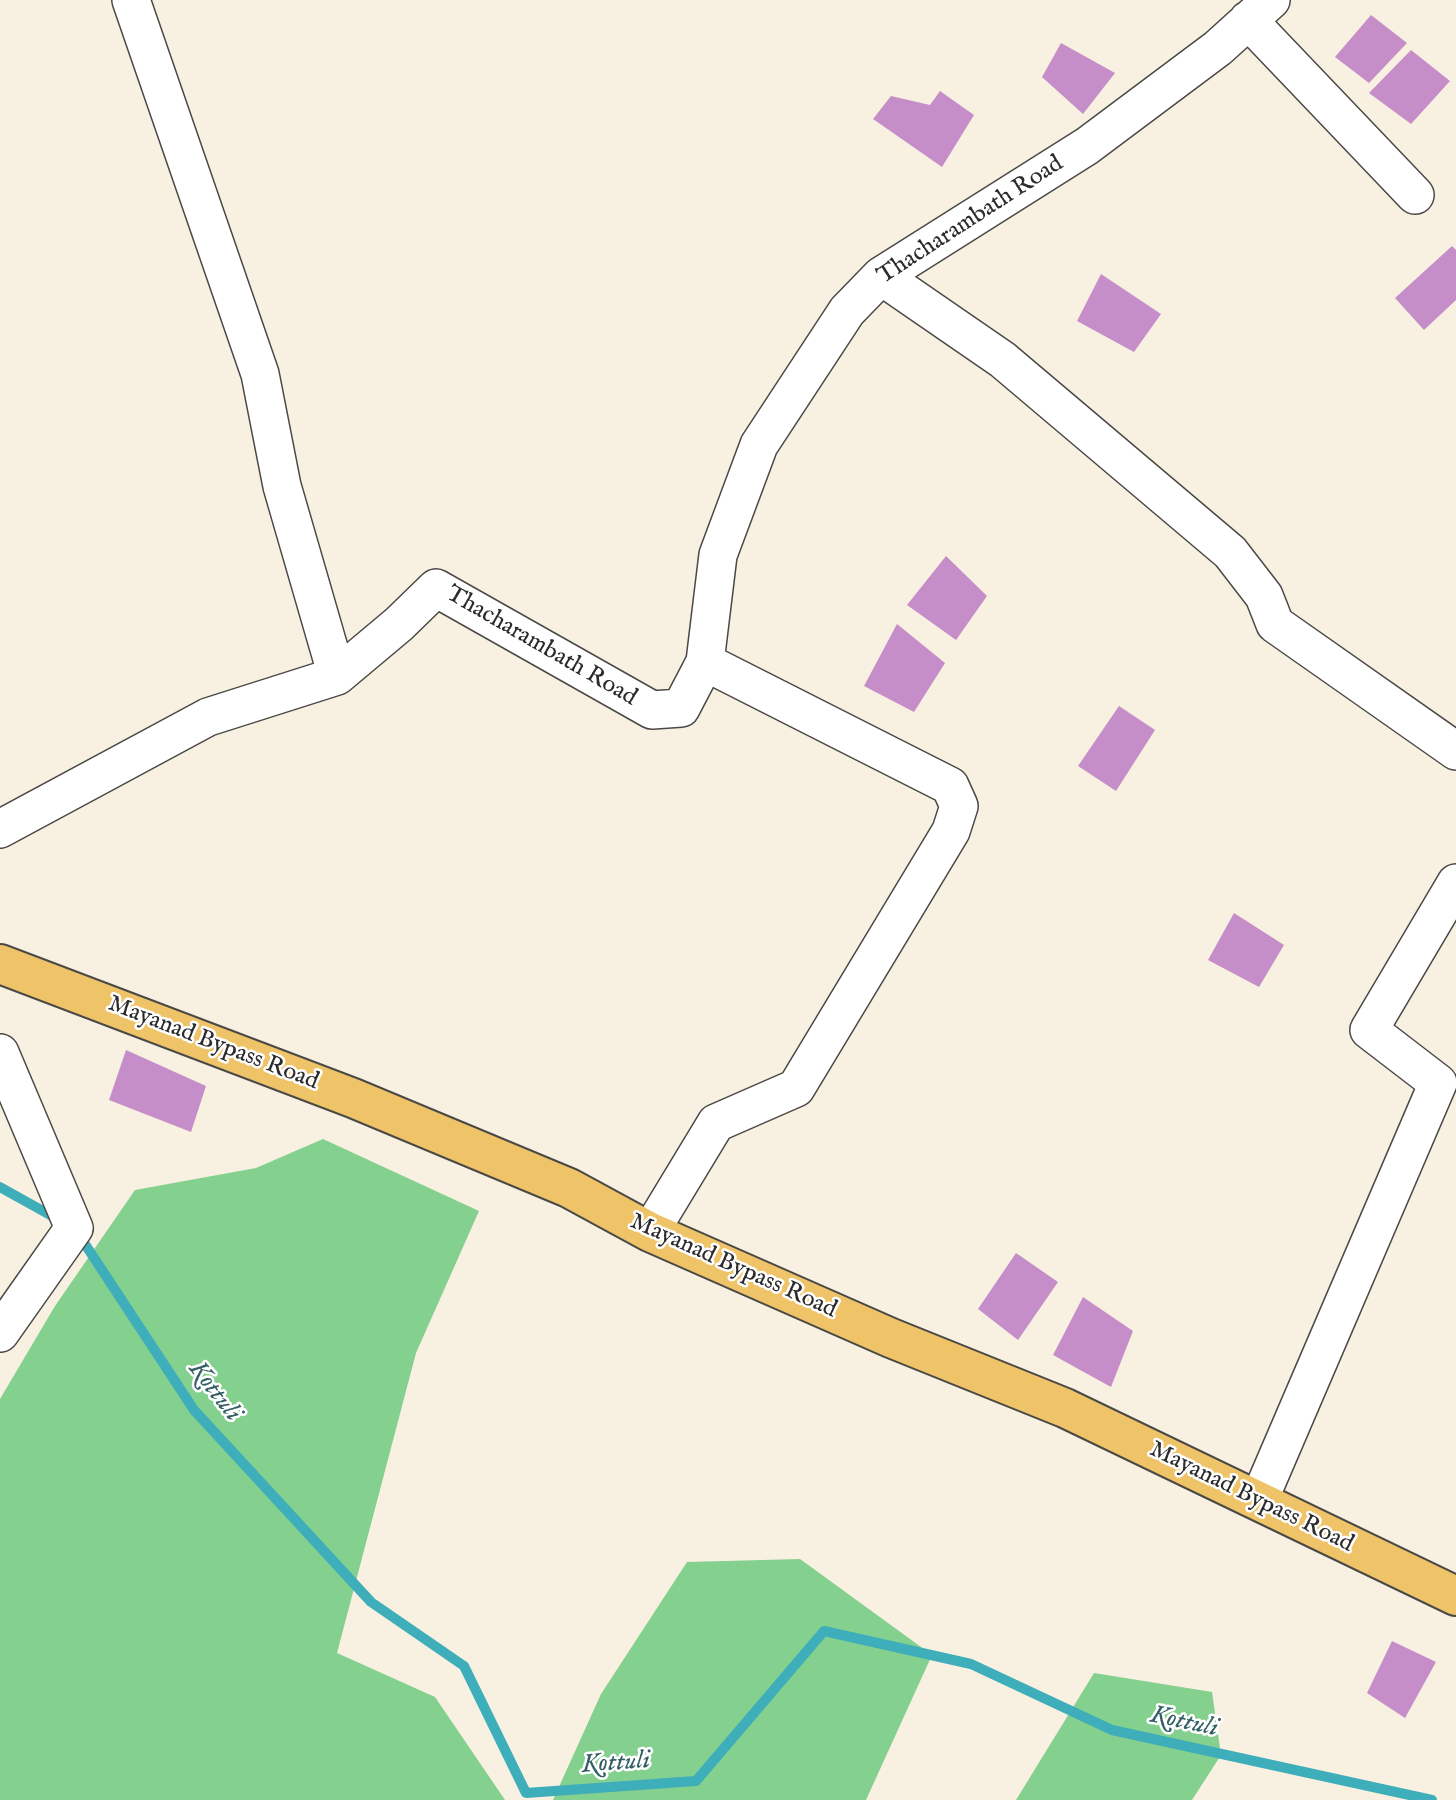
<!DOCTYPE html>
<style>
body{margin:0}
canvas{display:block;background:#f8f0e1}
</style>
<canvas width="1456" height="1800"></canvas>
<script>
const ctx = document.querySelector('canvas').getContext('2d');
ctx.lineJoin = 'round';
function fill(path, color) { ctx.fillStyle = color; ctx.fill(path, 'evenodd'); }
function trace(path, color, width, dash) { ctx.strokeStyle = color; ctx.lineWidth = width; ctx.lineCap = dash ? 'butt' : 'round'; ctx.setLineDash(dash || []); ctx.stroke(path); }
function label(font, color, halo, rows, align = 'center') {
  ctx.font = font + ' "IM FELL English",serif'; ctx.lineWidth = 5; ctx.setLineDash([]); ctx.textBaseline = 'middle'; ctx.strokeStyle = halo; ctx.fillStyle = color; for (const [text, x, y, turn = 0] of rows) {
    ctx.save(); ctx.translate(x, y); ctx.rotate((+turn || 0) * Math.PI / 180); ctx.textAlign = isNaN(turn) ? turn : align; if (halo) ctx.strokeText(text, 0, 0); ctx.fillText(text, 0, 0); ctx.restore();
  }
}
const green = new Path2D(`
 M323,1139L479,1211L416,1353L337,1653L435,1697L505,1800H0V1399L55,1306L135,1190L256,1168Z
 M800,1559L932,1655L866,1800H553L601,1694L687,1562Z
 M1094,1673L1212,1692L1221,1755L1192,1800H1016Z`);
const stream = new Path2D(`
 M0,1187L61,1221
 M79,1235L194,1410L371,1602L464,1666L526,1793L696,1781L824,1631L971,1664L1112,1730L1432,1800`);
const building = new Path2D(`
 M1371,15L1407,43L1369,83L1335,57Z
 M1061,43L1115,73L1083,114L1042,77Z
 M1411,50L1450,81L1411,124L1369,93Z
 M940,91L974,115L942,167L873,119L891,96L930,105Z
 M1452,246L1456,250V300L1424,330L1395,298Z
 M1101,274L1161,314L1134,352L1077,321Z
 M946,556L987,596L956,640L907,605Z
 M897,624L945,663L914,712L864,686Z
 M1119,706L1155,730L1116,791L1078,766Z
 M1234,913L1284,945L1259,987L1208,960Z
 M126,1050L206,1086L191,1132L109,1100Z
 M1016,1253L1058,1282L1018,1340L978,1309Z
 M1083,1297L1133,1331L1111,1387L1053,1355Z
 M1392,1641L1436,1662L1405,1718L1367,1693Z`);
const street = new Path2D(`
 M131,0L260,374L282,486L337,676
 M1248,20L1415,195
 M881,276L1003,360L1230,552L1264,596L1275,624L1456,751
 M0,829L208,717L337,676L399,624L436,588L652,710L681,708L705,662L718,555L759,445L847,311L881,276L1087,146L1218,48L1271,0
 M0,1053L74,1228L0,1333
 M650,1232L716,1123L796,1088L951,831L959,806L950,786L705,662
 M1259,1500L1438,1083L1369,1030L1456,883`);
const primary = new Path2D(`
 M0,964L353,1098L569,1188L650,1232L891,1338L1065,1408L1456,1596`);
const streetNames = [
 ["Thacharambath Road",971,221,-33],
 ["Thacharambath Road",541,647,30],
 ["Mayanad Bypass Road",213,1044,21],
 ["Mayanad Bypass Road",733,1267,24],
 ["Mayanad Bypass Road",1251,1498,26]
];
const waterNames = [
 ["Kottuli",214,1392,52],
 ["Kottuli",1184,1723,12],
 ["Kottuli",616,1764,-4]
];
fill(green, '#84d08e');
trace(stream, '#3eaeba', 10);
fill(building, '#c68ec8');
trace(street, '#4a4946', 40);
trace(primary, '#4a4946', 42);
trace(street, '#fff', 37);
trace(primary, '#efc469', 38);
label('24px', '#2b2b2b', '#fff', streetNames);
label('italic 26px', '#335f64', '#fff', waterNames);
</script>
